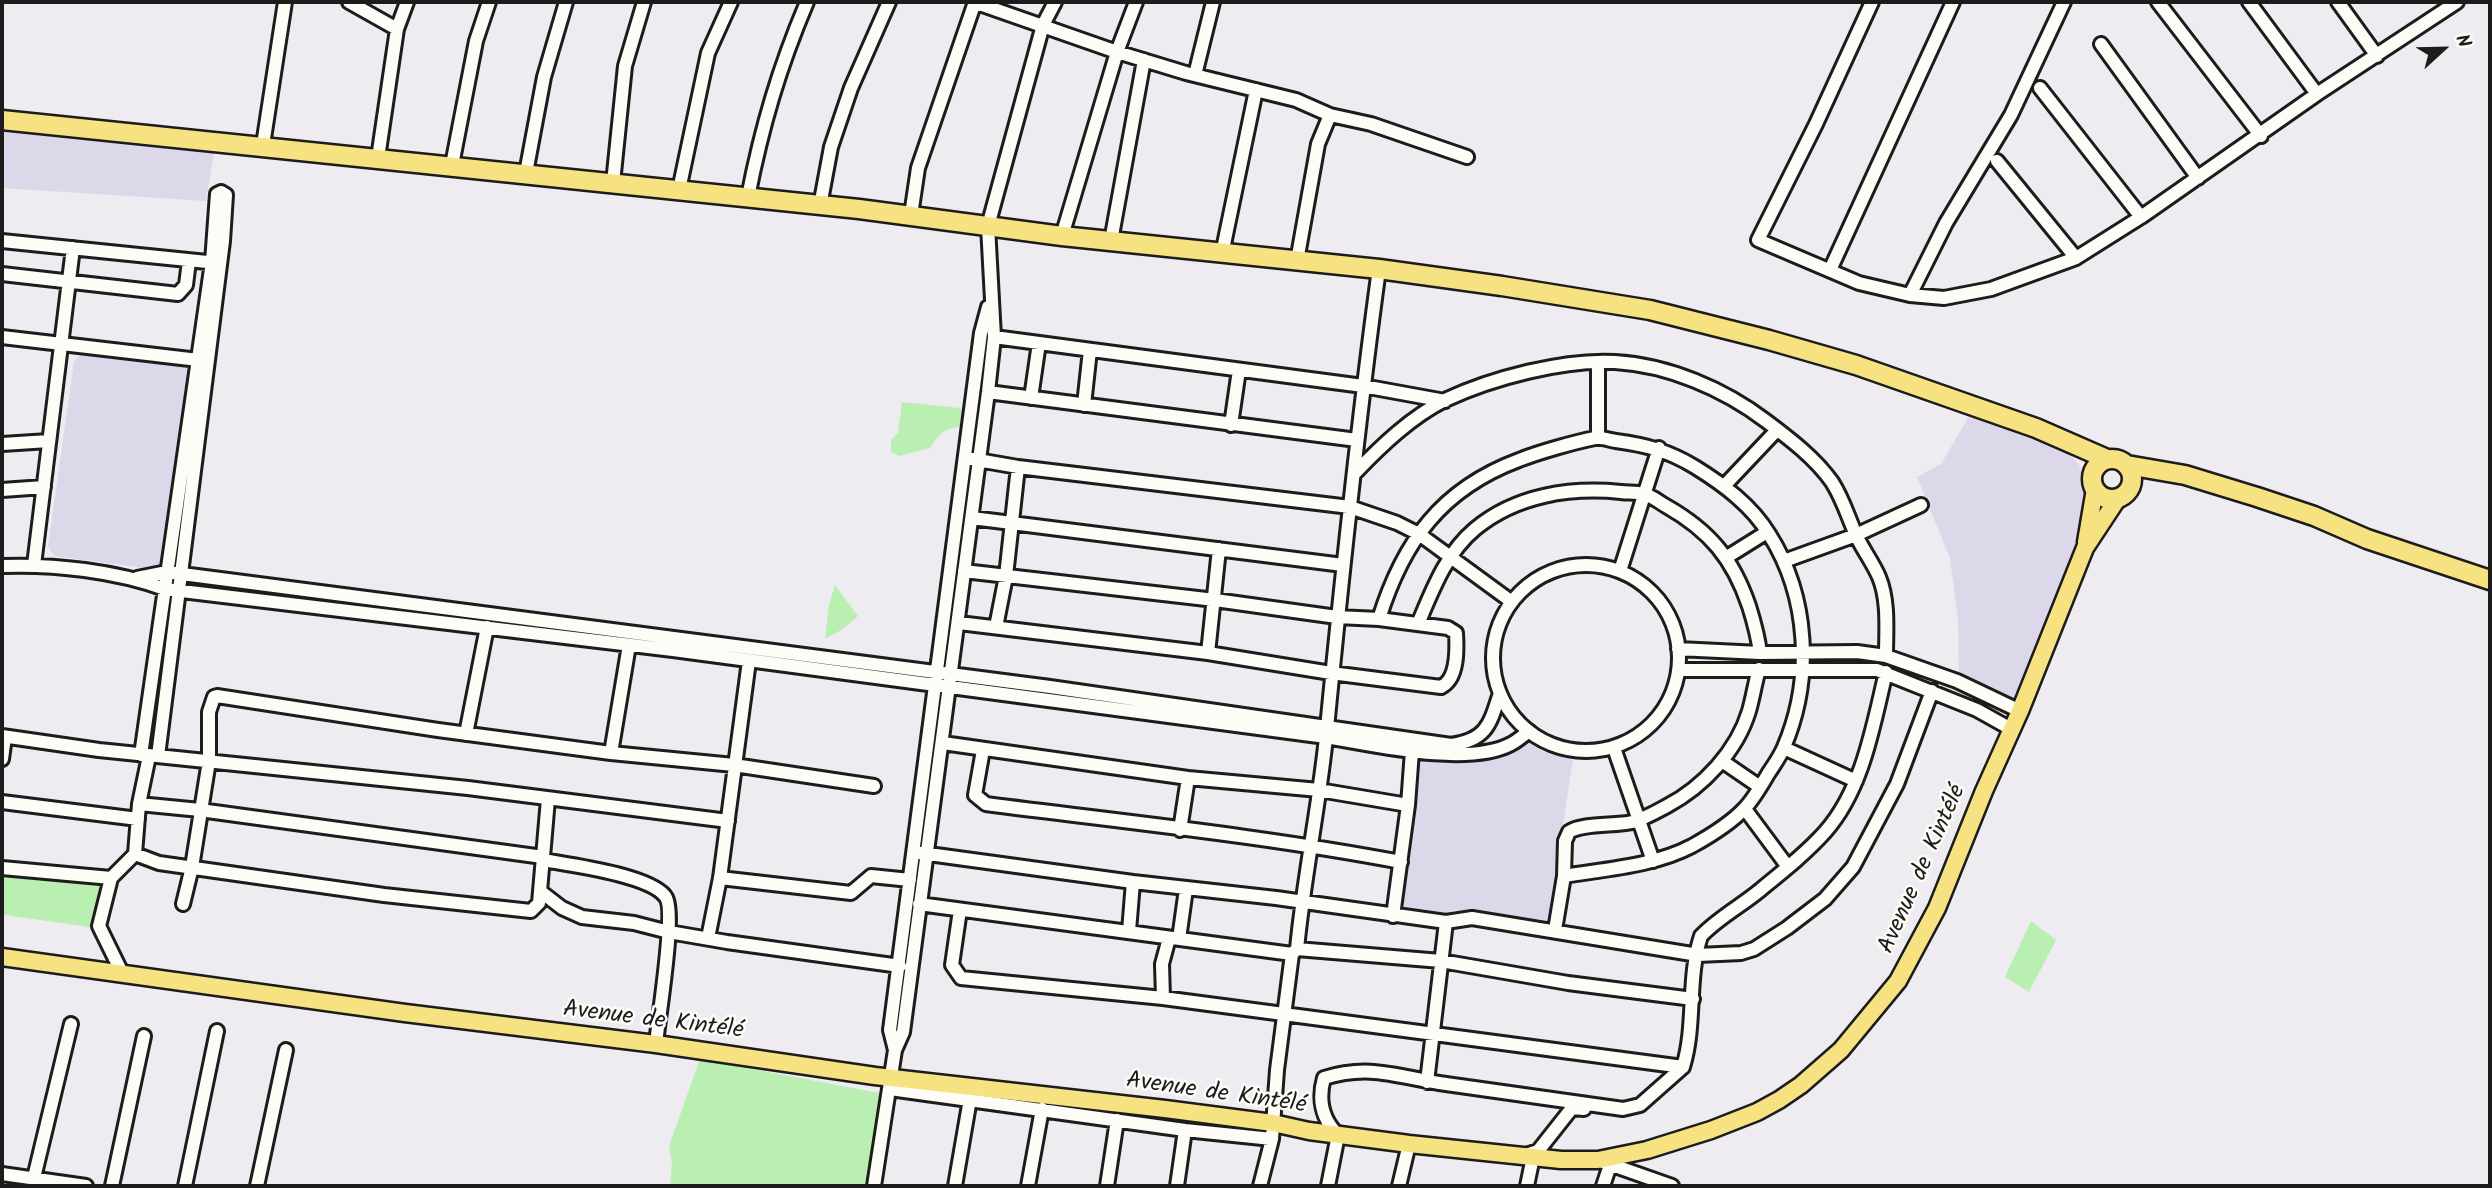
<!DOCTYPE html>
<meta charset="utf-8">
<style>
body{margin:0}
#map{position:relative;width:2492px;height:1188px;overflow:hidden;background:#eeebf1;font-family:Kalam,sans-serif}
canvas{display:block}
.frame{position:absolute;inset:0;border:4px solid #1c1c1c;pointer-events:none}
.north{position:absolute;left:2408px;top:14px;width:70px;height:70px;-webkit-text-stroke:5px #fdfcf7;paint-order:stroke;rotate:68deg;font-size:19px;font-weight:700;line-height:28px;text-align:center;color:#1c1c1c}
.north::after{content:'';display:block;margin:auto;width:24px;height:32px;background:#1c1c1c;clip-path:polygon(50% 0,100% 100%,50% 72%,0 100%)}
</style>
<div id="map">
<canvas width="2492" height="1188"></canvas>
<div class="frame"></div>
<div class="north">N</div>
</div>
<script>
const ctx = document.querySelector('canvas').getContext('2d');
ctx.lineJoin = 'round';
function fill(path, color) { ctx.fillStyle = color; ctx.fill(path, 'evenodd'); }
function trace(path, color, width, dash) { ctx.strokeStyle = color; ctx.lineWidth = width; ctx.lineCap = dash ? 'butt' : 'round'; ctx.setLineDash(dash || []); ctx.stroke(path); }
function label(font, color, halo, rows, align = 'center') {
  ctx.font = font + ' Kalam,sans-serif'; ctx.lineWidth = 5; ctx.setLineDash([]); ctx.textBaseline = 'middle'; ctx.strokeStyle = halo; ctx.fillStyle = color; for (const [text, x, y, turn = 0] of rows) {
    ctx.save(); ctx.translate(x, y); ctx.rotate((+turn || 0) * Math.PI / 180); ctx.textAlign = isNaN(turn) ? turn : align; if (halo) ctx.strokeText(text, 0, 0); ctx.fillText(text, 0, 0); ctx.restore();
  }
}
const built = new Path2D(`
 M2,131L214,152L206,201L2,188Z
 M82,353L191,364L164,567L159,570L54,556L48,546L74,362Z
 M1971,413L2055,444L2070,455L2079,465L2091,488L2083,544L2019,708L1959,680L1958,620L1950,558L1917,477L1941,464Z
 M1531,741L1573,759L1548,923L1454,910L1442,917L1399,910L1416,756L1471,761L1503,753Z`);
const green = new Path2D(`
 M902,402L960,408L969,421L964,427C947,426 938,434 930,448L899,456L891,452V440L898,433Z
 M835,585L858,616L843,629L825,639L829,605Z
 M2,872L102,882L97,914L90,927L4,915Z
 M2031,921L2056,940L2029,992L2005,977Z
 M700,1059L879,1093L881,1118L869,1186H670L672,1163L669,1146Z`);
const minor = new Path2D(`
 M349,2L397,29
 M974,2L1117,52L1186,73L1296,100L1330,115L1371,124L1467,157
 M1872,2L1816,124L1758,240L1859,283L1910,295L1944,298L1991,289L2076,258L2141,217L2317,94L2457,2
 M2158,2L2261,136
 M2249,2L2317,94
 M2338,2L2377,56
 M2101,44L2198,178
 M1195,75L1213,2
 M2040,88L2141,217
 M263,145L285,2
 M378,158L397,29L407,2
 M1997,161L2076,258
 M452,165L476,41L489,2
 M526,173L544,77L566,2
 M613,183L625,66L644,2
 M679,190L708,53L731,2
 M748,197C762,126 779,68 807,2
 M820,206L831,147L851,88L889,2
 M911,215L918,168L975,2
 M1062,236L1117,52L1136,2
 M2,241L217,263
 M1111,241L1144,60
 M1222,254L1256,90
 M1297,261L1318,144L1330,115
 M1830,270L1953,2
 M2,274L178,294L186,285L189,261
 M1910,295L1946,223L2011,115L2064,2
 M2,337L207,361
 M994,337L1363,386L1445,401
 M988,392L1357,440
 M1031,398L1039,343
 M1084,405L1090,350
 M1231,425L1239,370
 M1598,438V362
 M2,444L49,441
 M972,459L1018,467L1350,507L1397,523L1419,534L1512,602
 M1355,473C1381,446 1411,417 1445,400C1492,378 1564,359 1615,362C1668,365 1724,389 1766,421C1790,439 1815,458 1832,482C1843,499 1848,517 1856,535C1863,550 1873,563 1879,577C1889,601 1886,631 1886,656
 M1724,486L1777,430
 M2,490L44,487
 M972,518L1343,565
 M1727,557L1767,532
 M1784,561L1856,535L1921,505
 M34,565L73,248
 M1493 658a93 93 0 1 1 186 0a93 93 0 1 1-186 0Z
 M2,566C54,564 116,571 165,589L673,650L1326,737C1374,745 1468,767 1511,744C1517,741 1523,736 1529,731
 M1620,571L1659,448
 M137,578L167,572L182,574L1050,687L1451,745C1487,740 1490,724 1500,693
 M1379,619C1403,542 1441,489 1519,460C1539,452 1575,442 1595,438C1602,437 1609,440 1616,441C1646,445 1669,451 1695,467C1724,485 1751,505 1769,534C1809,597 1813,679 1784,747C1780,757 1773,766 1768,774C1761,786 1753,800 1744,809C1730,824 1710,836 1692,846C1654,866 1606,869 1564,876
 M959,623L1208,653L1331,673L1441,687C1458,679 1457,650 1456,633L1448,628L1379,619L1337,617L1215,600L964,571
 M1418,624C1432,591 1446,553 1475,529C1516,495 1570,487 1621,492C1628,493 1636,492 1643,494C1651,495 1659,502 1666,506C1710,531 1733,559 1749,606C1754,622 1758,636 1760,653
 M996,627L1006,576L1018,467
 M1678,649L1760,653L1857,652L1886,656L1957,681L2020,711
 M1208,653L1219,549
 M1678,670H1877L1977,710L2011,729
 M466,734L487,627
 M2,736L99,750L468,788L728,821
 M943,743L1188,778L1319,790L1408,805
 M1614,748L1653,861
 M1784,748L1856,781
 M983,750L975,795L986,804C1125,822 1264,836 1401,862
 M611,753L629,645
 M141,755L212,262L217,194L221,192L226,195L223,241L158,756
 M2,759L5,737
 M1722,761L1760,787
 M2,802L138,819
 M139,804L200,810L543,857
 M1745,809L1788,867
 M1180,830L1188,778
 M914,852L1133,882L1276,898L1446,922L1472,918L1698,955L1741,953L1754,949L1787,928L1825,899L1853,867L1897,784L1932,691
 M135,854L159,863L384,895L531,911L539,903L548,799
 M543,860C571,865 648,875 665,896C677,909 658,1020 656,1044
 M2,868L111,878
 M720,878L851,893L871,876L910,880
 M540,891L562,908L582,917L634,923L669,932L727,942L900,966
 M183,904L192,867L209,761V712L214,697L217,696L438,730L611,753L734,765L874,786
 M919,904L1292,954
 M960,910L952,965L961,978L1163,998L1683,1067C1696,1025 1687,978 1701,936C1720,916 1745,904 1765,886C1786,869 1807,852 1825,832C1863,789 1873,726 1886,672
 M1393,916L1408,805L1412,751
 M1555,930L1564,876L1565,841L1569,832C1582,823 1616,826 1632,822C1644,819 1656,812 1667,806C1703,787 1737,751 1749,711C1753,697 1755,683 1759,669
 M1129,931L1133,882
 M708,938L720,878L749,661
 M1179,939L1186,889
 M1297,949L1441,961L1568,983L1693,999
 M122,973L99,926L111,878L135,854L139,804L149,756
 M1163,998L1162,964L1169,938
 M895,1050L890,1030L981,333L988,307
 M1427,1082L1446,922
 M890,1089L1185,1130L1272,1139
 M1526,1155L1538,1151L1572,1108L1584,1109
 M1598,1160L1672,1186
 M2,1174L86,1186
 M32,1186L71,1024
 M112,1186L144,1036
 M185,1186L217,1031
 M257,1186L286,1050
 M874,1186L895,1050L903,1032L988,392L994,337L988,226L1043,25L1055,2
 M955,1186L970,1099
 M1028,1186L1042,1109
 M1107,1186L1117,1120
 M1177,1186L1185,1130
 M1260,1186L1272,1139L1277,1070L1292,954L1297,949C1304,875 1320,802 1327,728C1342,575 1358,422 1379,269
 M1328,1186L1338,1135C1322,1119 1318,1099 1324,1078C1372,1063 1400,1078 1446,1084C1505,1092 1564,1101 1623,1109L1640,1105L1683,1067
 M1399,1186L1409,1144
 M1527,1186L1533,1157
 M1603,1186L1610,1165`);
const major = new Path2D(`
 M2086,542L2095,489
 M2,957L405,1013L656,1044L875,1076L1165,1109L1273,1123L1309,1131L1409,1144L1561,1160H1598L1647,1150L1711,1130L1757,1112L1779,1100L1801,1085L1841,1050L1898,981L1937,908L1984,791L2020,711L2085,548L2118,498`);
const highway = new Path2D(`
 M2,120L859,209L1062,236L1379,269L1502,286L1650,310L1769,340L1856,365L2036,428L2107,459
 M2092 479a20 20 0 1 1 40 0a20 20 0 1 1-40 0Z
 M2127,465L2185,475L2257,497L2314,516L2367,539L2490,580`);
const streetNames = [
 ["Avenue de Kintélé",1924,870,-66],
 ["Avenue de Kintélé",653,1022,7],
 ["Avenue de Kintélé",1216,1095,8]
];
fill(built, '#ddd7ea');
fill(green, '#b9efb0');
trace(minor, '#1c1c1c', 18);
trace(major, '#1c1c1c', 21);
trace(highway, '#1c1c1c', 23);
trace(minor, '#fdfcf7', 12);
trace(major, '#f7e281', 16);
trace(highway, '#f7e281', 18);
label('24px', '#1c1c1c', '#fdfcf7', streetNames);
</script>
